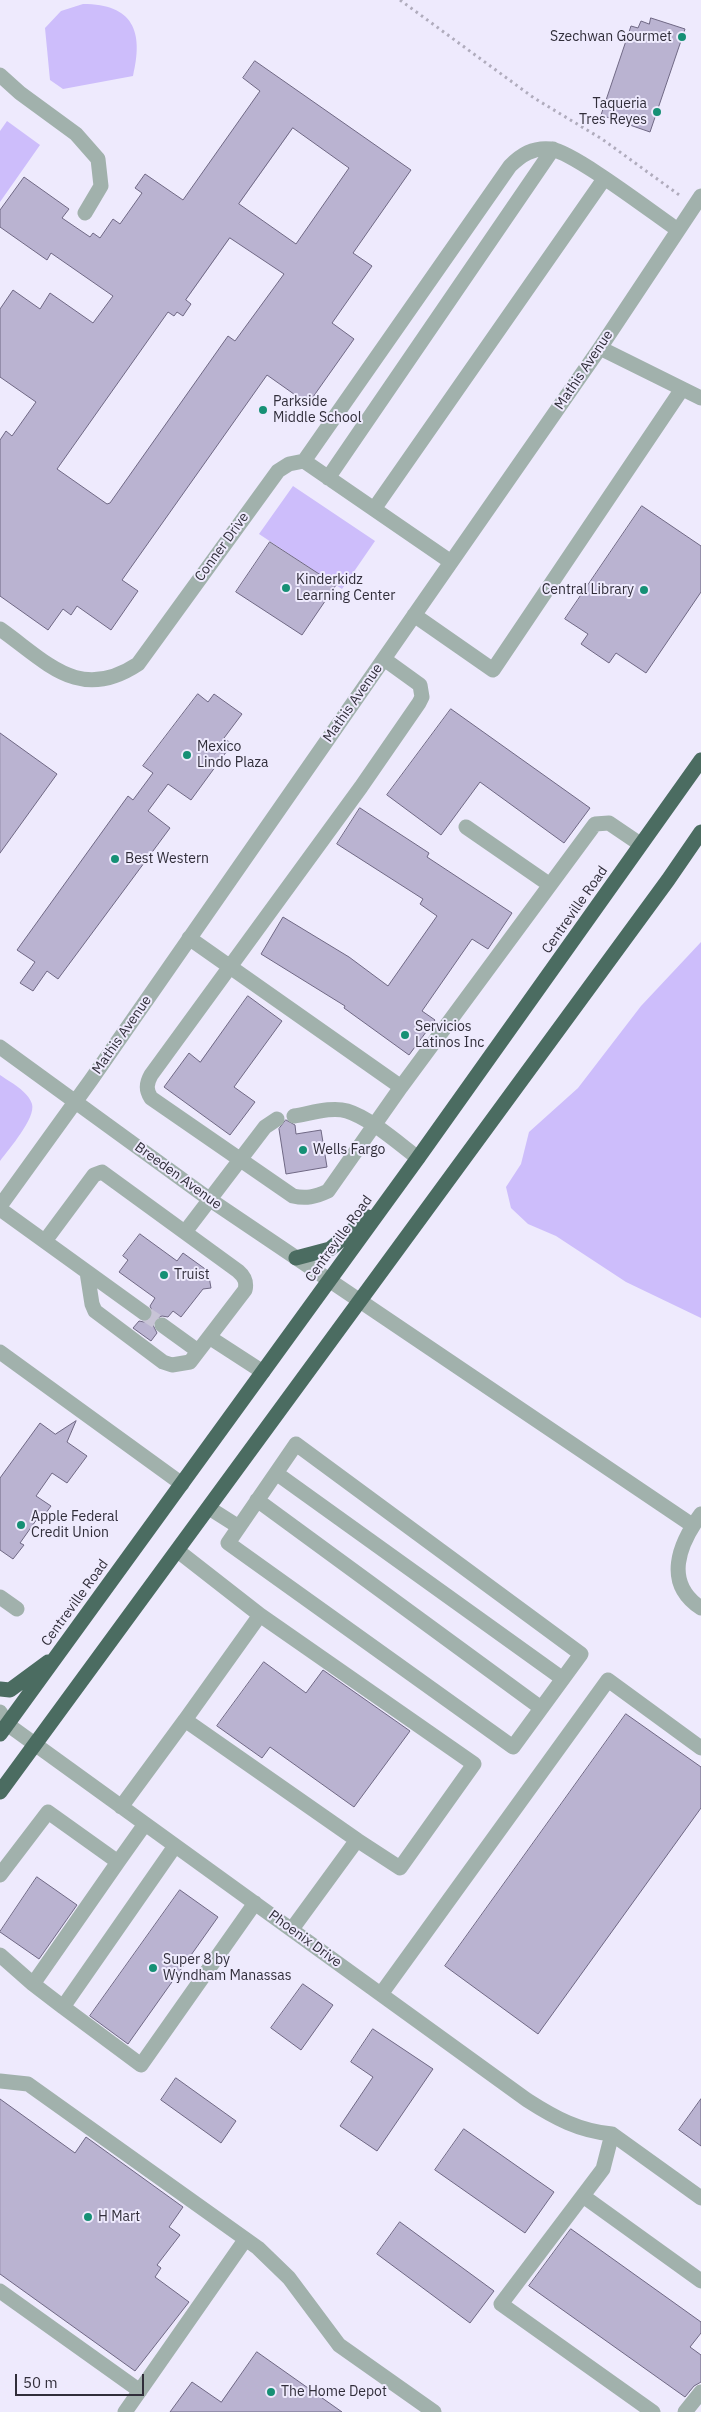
<!DOCTYPE html>
<style>
body{margin:0}
#map{position:relative;width:701px;height:2412px;overflow:hidden;background:#eeeafd;font-family:"IBM Plex Sans",sans-serif}
canvas{display:block}
.scale{position:absolute;left:15px;top:2374px;width:129px;height:22px;box-sizing:border-box;border:2px solid #312e3a;border-top:0;padding-left:6px;font-size:15px;line-height:18px;white-space:nowrap;color:#312e3a;-webkit-text-stroke:4px #eeeafd;paint-order:stroke}
</style>
<div id="map">
<canvas width="701" height="2412"></canvas>
<div class="scale">50 m</div>
</div>
<script>
const ctx = document.querySelector('canvas').getContext('2d');
ctx.lineJoin = 'round';
function fill(path, color) { ctx.fillStyle = color; ctx.fill(path, 'evenodd'); }
function trace(path, color, width, dash) { ctx.strokeStyle = color; ctx.lineWidth = width; ctx.lineCap = dash ? 'butt' : 'round'; ctx.setLineDash(dash || []); ctx.stroke(path); }
function label(font, color, halo, rows, align = 'center') {
  ctx.font = font + ' "IBM Plex Sans",sans-serif'; ctx.lineWidth = 4; ctx.setLineDash([]); ctx.textBaseline = 'middle'; ctx.strokeStyle = halo; ctx.fillStyle = color; for (const [text, x, y, turn = 0] of rows) {
    ctx.save(); ctx.translate(x, y); ctx.rotate((+turn || 0) * Math.PI / 180); ctx.textAlign = isNaN(turn) ? turn : align; if (halo) ctx.strokeText(text, 0, 0); ctx.fillText(text, 0, 0); ctx.restore();
  }
}
const green = new Path2D(`
 M83,4C133,4 144,31 133,76L63,89L50,80L45,28L61,11Z
 M7,121L40,145L0,202V131Z
 M293,486L375,541L342,589L259,534Z
 M701,942V1318L626,1282L556,1236L528,1224L511,1208L506,1187L521,1164L529,1132L578,1088L641,1006Z
 M0,1075C10,1082 28,1091 32,1104C36,1118 9,1149 0,1161Z`);
const building = new Path2D(`
 M651,18L685,29L650,132L601,115L631,26L638,28L641,21L649,24Z
 M255,61L411,170L353,253L372,266L332,323L354,339L308,404L267,375L122,580L138,591L111,630L77,606L71,615L63,609L48,630L0,596V440L6,431L12,436L36,402L0,377V309L13,290L40,309L50,293L93,323L113,296L51,253L47,260L0,227V210L24,177L69,209L62,218L90,237L93,233L100,238L113,219L120,224L142,193L135,188L145,174L183,200L260,91L243,78ZM293,128L349,168L296,244L239,204ZM230,238L284,274L235,341L228,336L110,503L107,504L57,469L168,312L174,316L177,312L183,316L191,304L186,300Z
 M642,506L701,546V592L646,673L616,653L609,663L581,644L588,634L565,619Z
 M270,542L336,585L302,635L236,592Z
 M198,694L208,702L214,694L242,714L224,738L232,744L191,800L168,784L148,811L170,828L58,979L47,971L33,991L20,983L35,962L17,950L128,796L133,800L153,773L143,766Z
 M451,709L590,808L564,843L480,782L441,835L387,795Z
 M0,733L57,774L0,853Z
 M360,808L429,853L427,857L512,913L488,949L472,939L422,1011L435,1020L409,1055L344,1008L345,1006L261,954L283,917L349,957L388,986L437,916L420,904L423,899L337,844Z
 M248,996L282,1021L234,1087L255,1102L230,1135L164,1087L189,1053L200,1062Z
 M286,1120L295,1125L296,1134L321,1130L327,1167L286,1174L279,1129Z
 M140,1234L177,1261L183,1253L208,1271L211,1288L203,1289L181,1317L173,1311L168,1317L162,1316L155,1319L153,1325L157,1333L151,1341L133,1328L139,1321L144,1322L151,1319L153,1313L150,1306L155,1298L119,1272L128,1260L123,1256Z
 M76,1421L67,1442L87,1456L67,1483L52,1473L36,1496L51,1506L40,1521L37,1519L20,1543L24,1545L13,1559L0,1550V1478L40,1423L55,1434Z
 M264,1662L306,1693L323,1670L410,1731L354,1807L270,1747L262,1758L217,1726Z
 M626,1714L701,1767V1808L538,2034L445,1966Z
 M37,1877L77,1905L39,1959L0,1932Z
 M180,1890L218,1917L128,2044L90,2016Z
 M303,1984L333,2005L301,2050L271,2028Z
 M373,2029L433,2069L377,2151L340,2126L373,2077L351,2062Z
 M176,2078L236,2121L221,2143L161,2100Z
 M0,2099L75,2153L86,2137L183,2207L169,2227L180,2235L157,2265L161,2268L155,2277L189,2302L135,2371L0,2274Z
 M701,2099V2146L679,2130Z
 M464,2129L554,2192L525,2233L435,2170Z
 M400,2222L494,2291L470,2323L377,2254Z
 M571,2229L701,2322V2333L690,2347L701,2355V2382L694,2386L685,2397L529,2286Z
 M257,2352L342,2412H170L192,2382L221,2402Z`);
const minorTunnel = new Path2D(`
 M144,1313L162,1325`);
const path = new Path2D(`
 M400,0L534,98L602,139L682,197`);
const minor = new Path2D(`
 M0,75L20,93L76,134L98,159L101,186L85,213
 M600,348L701,398
 M304,461L510,166C521,155 533,147 551,149C575,153 653,213 678,230
 M328,478L553,149
 M374,509L604,179
 M414,615L493,670L682,389
 M0,629C47,662 79,703 138,664L278,471L289,464L304,461L451,562
 M384,659L420,685L422,697L419,703L361,787L151,1075C146,1084 146,1090 151,1098L293,1196C306,1199 315,1197 328,1191L401,1087L595,824L609,823L640,844
 M466,827L550,885
 M189,938L401,1087
 M0,1047L209,1199L692,1525
 M294,1116C309,1114 331,1106 347,1111C370,1118 398,1143 418,1158
 M0,1206L91,1080L600,348L701,196
 M0,1209L144,1313
 M185,1232L265,1127L277,1119
 M45,1241L94,1175L102,1172L238,1271C245,1277 247,1282 245,1290L190,1362L172,1365L163,1362L95,1311L92,1304L87,1272
 M162,1325L198,1351
 M209,1337L263,1372
 M0,1352L182,1484
 M276,1473L563,1679
 M257,1500L541,1708
 M209,1508L239,1527L228,1543L513,1747L581,1654L296,1444L239,1527
 M701,1514C679,1544 663,1583 701,1608
 M178,1551L260,1615L185,1720L357,1840L292,1929
 M0,1597L17,1609
 M260,1615L474,1764L400,1868L357,1840
 M0,1712L7,1724L527,2100C555,2118 579,2131 612,2134
 M121,1807L185,1720
 M175,1846L63,2007L141,2065L255,1903
 M0,1875L48,1812L118,1862L145,1824
 M0,1955L33,1984L118,1862
 M33,1984L63,2007
 M381,1994L608,1680L701,1748
 M0,2081L28,2084L258,2248L289,2278L339,2345L434,2412
 M612,2134L603,2169L501,2304L653,2412
 M612,2134L701,2198
 M583,2196L701,2281
 M0,2291L140,2391
 M125,2412L245,2240
 M685,2412L701,2392`);
const highway = new Path2D(`
 M296,1258L330,1249L368,1217
 M0,1689L10,1690L48,1662
 M0,1734L418,1158L701,760
 M0,1792L668,880L701,832`);
const markers = [
 [682,37,5,"#169075"],
 [657,112,5,"#169075"],
 [263,410,5,"#169075"],
 [286,588,5,"#169075"],
 [644,590,5,"#169075"],
 [187,755,5,"#169075"],
 [115,859,5,"#169075"],
 [405,1035,5,"#169075"],
 [303,1150,5,"#169075"],
 [164,1275,5,"#169075"],
 [21,1525,5,"#169075"],
 [153,1968,5,"#169075"],
 [88,2217,5,"#169075"],
 [271,2392,5,"#169075"]
];
const poiNames = [
 ["Szechwan Gourmet",672,37,"right"],
 ["Taqueria",647,104,"right"],
 ["Tres Reyes",647,120,"right"],
 ["Parkside",273,402],
 ["Middle School",273,418],
 ["Kinderkidz",296,580],
 ["Learning Center",296,596],
 ["Central Library",634,590,"right"],
 ["Mexico",197,747],
 ["Lindo Plaza",197,763],
 ["Best Western",125,859],
 ["Servicios",415,1027],
 ["Latinos Inc",415,1043],
 ["Wells Fargo",313,1150],
 ["Truist",174,1275],
 ["Apple Federal",31,1517],
 ["Credit Union",31,1533],
 ["Super 8 by",163,1960],
 ["Wyndham Manassas",163,1976],
 ["H Mart",98,2217],
 ["The Home Depot",281,2392]
];
const streetNames = [
 ["Mathis Avenue",584,370,-56],
 ["Conner Drive",222,547,-54],
 ["Mathis Avenue",353,703,-55],
 ["Centreville Road",575,910,-55],
 ["Mathis Avenue",122,1035,-55],
 ["Breeden Avenue",178,1176,36],
 ["Centreville Road",339,1239,-54],
 ["Centreville Road",75,1603,-54],
 ["Phoenix Drive",305,1939,36]
];
fill(green, '#cdbdfb');
fill(building, '#bab3d1');
trace(building, '#6f6884', 1);
trace(minorTunnel, '#c8c4d6', 15, [15, 8]);
trace(path, '#b0acbd', 3, [2.5, 4]);
trace(minor, '#a1b1ac', 15);
trace(highway, '#4b6c61', 15);
for (const [x, y, r, color] of markers) { const dot = new Path2D(); dot.arc(x, y, r, 0, 2 * Math.PI); ctx.fillStyle = color; ctx.fill(dot); trace(dot, '#eeeafd', 2); }
label('14px', '#312e3a', '#eeeafd', poiNames, 'left');
label('14px', '#312e3a', '#eeeafd', streetNames);
</script>
